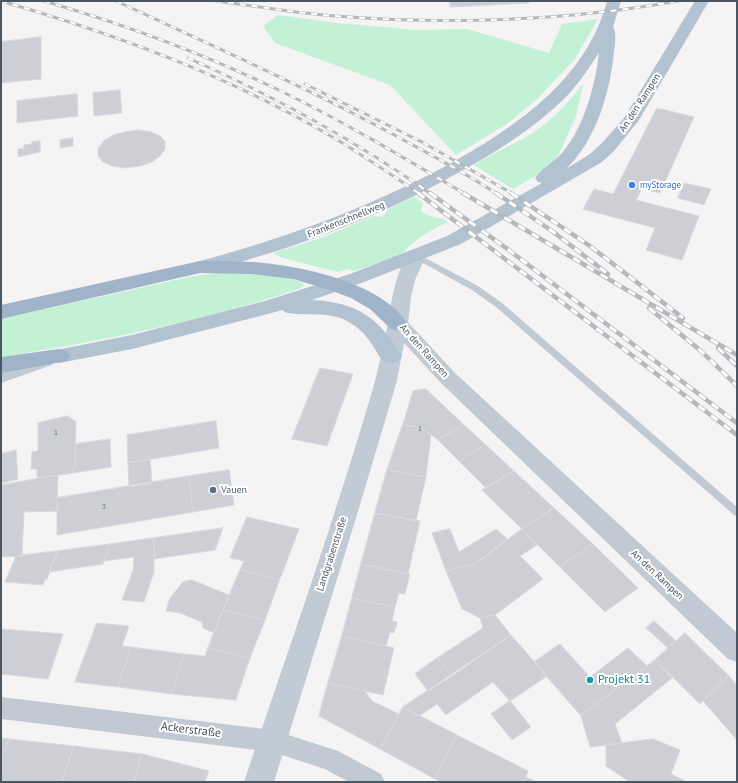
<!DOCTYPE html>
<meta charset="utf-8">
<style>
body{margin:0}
#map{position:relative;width:738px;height:783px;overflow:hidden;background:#f5f3f3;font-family:"PT Sans",sans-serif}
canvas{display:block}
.frame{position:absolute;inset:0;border:2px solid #4a5661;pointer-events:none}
</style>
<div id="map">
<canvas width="738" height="783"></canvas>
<div class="frame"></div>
</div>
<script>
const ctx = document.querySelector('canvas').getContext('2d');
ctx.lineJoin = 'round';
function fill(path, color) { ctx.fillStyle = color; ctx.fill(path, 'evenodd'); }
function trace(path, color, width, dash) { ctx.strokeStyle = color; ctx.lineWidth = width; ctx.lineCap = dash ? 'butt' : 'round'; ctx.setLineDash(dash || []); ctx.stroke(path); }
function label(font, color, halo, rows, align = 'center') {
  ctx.font = font + ' "PT Sans",sans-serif'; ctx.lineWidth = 4; ctx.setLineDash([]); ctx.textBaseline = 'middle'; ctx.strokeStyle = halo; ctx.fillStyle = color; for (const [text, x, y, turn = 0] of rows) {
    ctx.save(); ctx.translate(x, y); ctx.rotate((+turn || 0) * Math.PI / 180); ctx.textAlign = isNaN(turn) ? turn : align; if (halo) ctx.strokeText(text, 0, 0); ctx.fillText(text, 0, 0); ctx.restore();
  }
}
const green = new Path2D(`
 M278,15L337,23L416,30L467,29L549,53L562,24L598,19L575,59L538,98L508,123L456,155L390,85L275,43L263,26Z
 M583,84L576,116L558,156L540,173L513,189L474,165C491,154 509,147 526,137C548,125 567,104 583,84Z
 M414,197L423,203L421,211C430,218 439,216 448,222C432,230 412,239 402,255L354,271L348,269L338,272L283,258L273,253L321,238L374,216L382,217L388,209Z
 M219,273C246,273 278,272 303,283V286L299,289C202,321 102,341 1,357V319L194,276Z`);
const building = new Path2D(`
 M449,1H528L529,3L451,7Z
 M41,37V79L1,83V42Z
 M120,90L122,113L94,116L93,93Z
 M77,94L78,116L17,123V101Z
 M657,108L694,117L660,193L642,189L636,200L699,216L682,260L646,250L655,228L583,209L594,189L613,194Z
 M138,130L151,132L160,136L165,141V149L160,156L152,162L140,166L125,168L112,166L103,162L98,156V148L104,141L113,135L124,132Z
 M73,138V146L60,148V140Z
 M40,141V152L18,157V149L24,148V145L32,144V142Z
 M684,183L711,189L704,205L678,198Z
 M320,368L353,374L327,446L292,439Z
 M426,389L464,425L438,440L431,434L417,427L403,424L413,391Z
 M68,416L76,422L75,467L67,474L37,478V469H31L32,452L38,451V423Z
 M216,421L219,448L128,463L127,435Z
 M403,424L417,427L431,434L426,477L387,470Z
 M464,425L486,445L459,461L438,440Z
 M110,439L111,467L67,474L75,467L76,444Z
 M486,445L514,471L486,488L459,461Z
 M16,450L18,479L1,483V454Z
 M150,459L152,483L129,487L128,463Z
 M229,470L234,505L193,512L189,476Z
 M387,470L426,477L416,521L375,513Z
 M514,471L554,508L522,529L482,490Z
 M58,475L57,511L24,512L22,556L1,557L2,485Z
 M189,476L193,512L57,535V498Z
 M554,508L593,544L560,567L522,529Z
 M375,513L420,521L408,574L361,564Z
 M247,517L299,529L280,579L240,570L244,561L230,558Z
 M223,528L215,550L154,559V538Z
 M450,529L459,552L496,529L507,539L475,564L446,571L432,533Z
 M522,529L537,545L520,556L543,579L495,615L480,618L462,609L446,571L475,564Z
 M154,538V572L144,602L122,600L133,570L134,557L104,561L111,544Z
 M111,544L103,564L49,572L58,551Z
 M593,544L638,588L605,612L560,567Z
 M58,551L47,579H45L43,585L5,582L16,556Z
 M361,564L410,574L405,594L399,593L395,607L352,598Z
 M240,570L280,579L265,620L223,610Z
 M192,580L229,595L214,633L203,628L202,622L180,613L166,611L170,598L183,582Z
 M352,598L395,607L392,621L397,622L394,633L390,632L386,646L342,636Z
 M223,610L265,620L250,658L208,648Z
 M495,615L511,635L452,676L437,658L483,628L480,618Z
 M654,621L676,641L668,648L646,628Z
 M97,623L129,626L122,646L131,647L118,687L75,682Z
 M1,629L63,634L48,679L1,674Z
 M685,633L729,676L700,704L655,660Z
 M511,635L547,676L510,701L493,682L446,715L437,704L419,716L403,707Z
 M342,636L394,648L383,695L328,683Z
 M560,644L590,677L628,648L647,666L581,716L534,662Z
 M131,647L184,654L172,694L118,687Z
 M208,648L250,658L236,700L172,694L184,654L205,656Z
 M437,658L452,676L428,691L415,674Z
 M655,660L672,678L615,724L622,743L590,747L581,716Z
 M729,676L737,685V740L703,701Z
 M328,683L365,691L372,701L399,714L380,749L319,716Z
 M510,701L531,727L512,740L491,714Z
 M403,707L457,735L435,779L380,749Z
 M457,735L528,771L524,782H441L435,779Z
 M1,738L9,739L1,759Z
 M9,739L74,746L62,782H1V759Z
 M653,739L680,750L671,774L687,782H630L606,766V745Z
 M74,746L142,754L134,782H62Z
 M142,754L209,771L205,782H134Z
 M526,777L537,782H524Z`);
const service = new Path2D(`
 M414,254H418L478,286L502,303L737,507V516L734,515L496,307L472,290L414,258L413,256Z`);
const minor = new Path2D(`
 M46,355L52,357L54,361L52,365L1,383V371Z
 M1,697L273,730L338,751L381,774L385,782H349L325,769L273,752L1,719Z`);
const tertiary = new Path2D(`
 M398,317L405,319L455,373L737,633V662L728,659L441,383L391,329L388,324L391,319Z`);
const secondary = new Path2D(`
 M416,250L423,252L426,256L415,280L411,297L408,324L396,384L356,518L274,782H244C288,650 335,519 374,385C379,365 384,344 388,323C392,298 395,274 409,252Z`);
const primary = new Path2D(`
 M607,1H621L613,27C617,33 615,44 614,51C610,92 597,139 566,169L590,154L602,143L624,118L695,1H709L639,120L614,151L602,162L461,244L364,282L312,300C357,302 379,318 402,356L399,361C394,363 388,365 384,361C380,359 377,352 375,349C369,339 362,330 352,324C331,309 307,318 284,312L283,310L132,349L59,363L51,361L48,356L51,351L132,335L265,301L350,274L447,236L542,183L538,182L535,178C542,168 554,162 562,153C584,127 595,87 599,53C588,69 578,85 564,99C532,130 493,154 454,175C374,220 289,250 200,273L193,271L190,267L193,263C282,239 363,210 444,167C513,129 586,81 607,1Z`);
const trunk = new Path2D(`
 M200,261C217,261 235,261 252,262C298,265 382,282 408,324L405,329L398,331L391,329L370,309L351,298L330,290L293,279L252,274L200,273L1,319V305Z
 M59,349L67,351L70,356L67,361L1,373V357Z`);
const railFar1 = new Path2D(`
 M1,1C115,34 226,75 329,135C360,153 390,174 420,194
 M44,1C127,25 207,55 285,93C346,123 406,159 465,194
 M116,1C211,45 306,87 398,137C431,155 466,173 497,194
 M216,1C256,6 296,13 336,16C451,25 565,21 678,1
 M188,58C274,96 355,140 431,194
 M305,84L422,142L513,194`);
const rail = new Path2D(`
 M418,193L737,435
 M430,193L506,248L737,423
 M463,193L737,355
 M496,193L552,231L608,274
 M511,193L590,246L683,318
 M649,308L701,351L737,386
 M718,348L737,366`);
const markers = [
 [632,185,4,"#3f7fe0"],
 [213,490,4,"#5c6f8a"],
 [590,680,4,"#0f9aa8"]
];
const numberNames = [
 ["1",420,429],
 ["1",56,433],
 ["3",104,507]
];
const farShopnames = [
 ["myStorage",640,185]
];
const streetNames = [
 ["An den Rampen",640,103,-57],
 ["Frankenschnellweg",346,220,-22],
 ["An den Rampen",424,351,48],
 ["Landgrabenstraße",332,554,-72],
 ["An den Rampen",657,575,43]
];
const serviceNames = [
 ["Vauen",221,490]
];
const nearCulturenames = [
 ["Projekt 31",598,680]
];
const nearStreetnames = [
 ["Ackerstraße",191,730,7]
];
fill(green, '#c3f1d5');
fill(building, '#cdcfd5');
trace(building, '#d7d9de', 1);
fill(service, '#c1cad2');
fill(minor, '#c1cad2');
fill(tertiary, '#c1cad2');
fill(secondary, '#c1cbd6');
fill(primary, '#b3c2d1');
fill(trunk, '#9fb4c9');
trace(railFar1, '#b5b8bd', 3);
trace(rail, '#b5b8bd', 4.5);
trace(railFar1, '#fff', 2, [6]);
trace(rail, '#fff', 3, [8]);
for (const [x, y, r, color] of markers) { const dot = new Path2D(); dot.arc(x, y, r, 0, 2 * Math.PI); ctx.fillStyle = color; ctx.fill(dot); trace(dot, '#fff', 1.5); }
label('8px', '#6b747e', null, numberNames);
label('9px', '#366cbe', '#fff', farShopnames, 'left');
label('10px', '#4a5661', '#fff', streetNames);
label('10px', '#4e5e75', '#fff', serviceNames, 'left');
label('12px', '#0d838f', '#fff', nearCulturenames, 'left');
label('12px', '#4a5661', '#fff', nearStreetnames);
</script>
